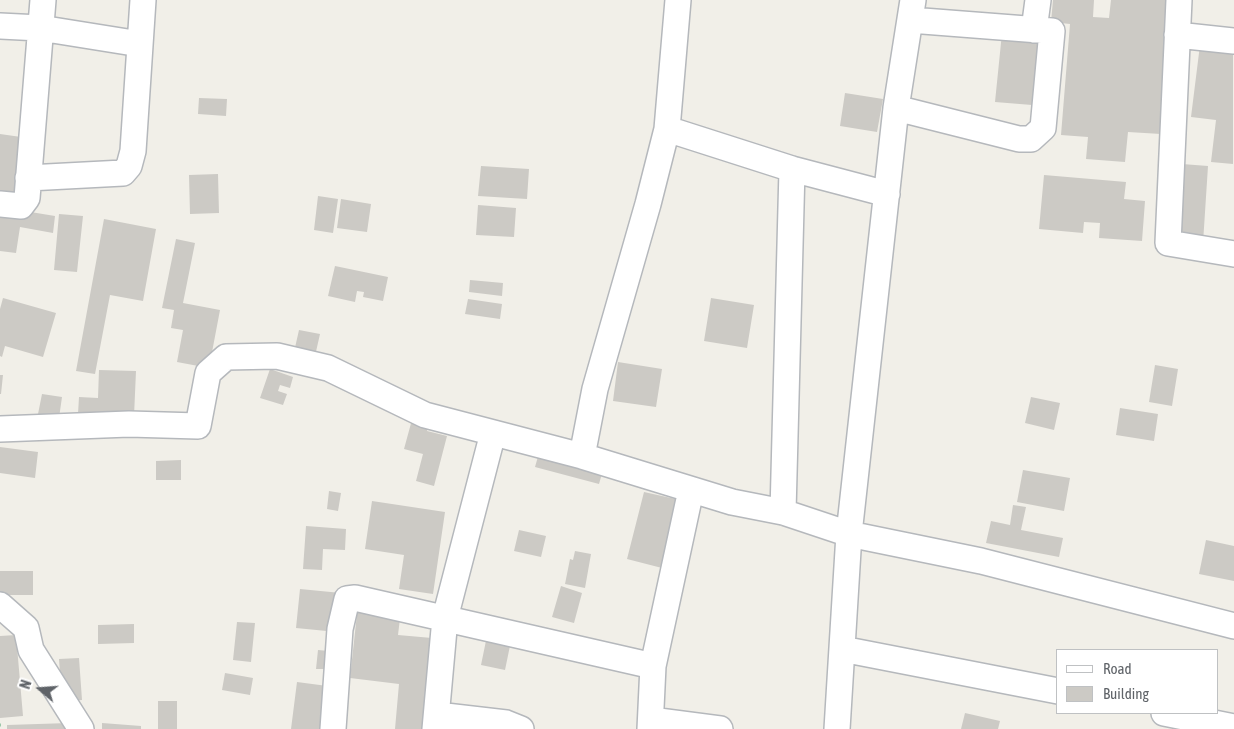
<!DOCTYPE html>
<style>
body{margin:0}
#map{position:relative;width:1234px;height:729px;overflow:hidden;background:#f1efe8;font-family:"Asap Condensed",sans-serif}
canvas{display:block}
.legend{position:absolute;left:1056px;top:649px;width:162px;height:65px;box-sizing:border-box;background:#fff;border:1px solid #bfc1c3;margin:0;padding:6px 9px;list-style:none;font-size:15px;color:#5f6368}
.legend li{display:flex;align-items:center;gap:10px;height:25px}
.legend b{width:25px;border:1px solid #bfc1c3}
.north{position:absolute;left:15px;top:664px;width:50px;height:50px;-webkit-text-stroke:4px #fff;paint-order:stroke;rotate:288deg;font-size:14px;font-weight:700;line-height:20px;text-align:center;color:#5f6368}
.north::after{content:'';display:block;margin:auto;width:18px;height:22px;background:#5f6368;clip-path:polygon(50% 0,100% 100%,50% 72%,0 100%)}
</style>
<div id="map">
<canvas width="1234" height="729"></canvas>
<ul class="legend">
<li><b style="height:6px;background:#fff"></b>Road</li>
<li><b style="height:14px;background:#cccac5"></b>Building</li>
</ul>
<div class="north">N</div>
</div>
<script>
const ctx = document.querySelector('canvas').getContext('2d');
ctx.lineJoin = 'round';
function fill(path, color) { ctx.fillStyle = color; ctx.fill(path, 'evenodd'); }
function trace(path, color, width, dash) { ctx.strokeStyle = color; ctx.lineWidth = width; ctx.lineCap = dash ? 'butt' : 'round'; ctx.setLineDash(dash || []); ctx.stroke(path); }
const building = new Path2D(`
 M1053,0H1094L1093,17L1109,18L1111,0H1172L1161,134L1128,132L1125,162L1086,159L1088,137L1061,135L1070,24L1051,22Z
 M1002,33L1039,36L1032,105L995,102Z
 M1200,45L1233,49V164L1211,162L1216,120L1191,117Z
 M845,93L883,99L877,132L840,126Z
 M199,98L227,99L226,116L198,114Z
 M0,134L28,138L20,198L0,195Z
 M1182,164L1208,166L1203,243L1177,242Z
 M481,166L529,169L527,199L478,196Z
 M218,174L219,213L190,214L189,175Z
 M1044,175L1126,182L1124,199L1145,201L1142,241L1099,238L1100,223L1084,222L1083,233L1039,229Z
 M318,196L338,199L333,233L314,230Z
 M341,199L371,204L367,232L337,228Z
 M478,205L516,208L514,237L476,235Z
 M0,207L55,216L53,233L20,227L16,253L0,251Z
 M59,214L83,216L77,272L54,270Z
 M104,219L156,229L143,301L110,295L95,374L76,371Z
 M176,239L195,243L183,303L220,310L209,368L177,362L183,330L171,328L174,310L162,308Z
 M335,266L388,277L383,301L363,297L364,292L357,291L355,302L328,296Z
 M470,280L503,283L502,296L469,292Z
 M3,298L56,313L43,357L5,346L2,357L0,356V309Z
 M711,298L754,305L747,348L704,341Z
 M468,299L502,304L500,319L465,314Z
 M299,330L320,334L315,356L294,352Z
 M618,362L662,369L656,407L613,401Z
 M1155,365L1178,369L1172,406L1149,402Z
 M270,369L293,377L290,388L280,385L278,391L287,394L283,405L260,398Z
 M99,370L136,371L134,416L78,414L79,397L98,398Z
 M0,375H3L1,394H0Z
 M42,394L62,397L59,418L38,414Z
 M1031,397L1060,403L1054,430L1025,423Z
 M1120,408L1158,414L1154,441L1116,435Z
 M413,416L430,421L427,431L447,436L434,486L416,481L423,454L404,449Z
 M0,447L38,452L35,478L0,473Z
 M539,453L603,470L599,484L535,467Z
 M181,460V480H156V461Z
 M1023,470L1070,478L1064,511L1017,502Z
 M329,491L341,493L338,511L327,509Z
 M644,492L680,500L662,568L627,559Z
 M372,501L445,512L433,594L399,589L404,555L365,549Z
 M1013,505L1026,507L1021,530L1063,538L1059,557L986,543L991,521L1010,525Z
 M306,526L346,529L345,550L323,549L322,570L303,569Z
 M519,530L546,536L541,557L514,551Z
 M1206,540L1234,546V581L1199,574Z
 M575,551L591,554L585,588L565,584L570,559L573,560Z
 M0,571H33V595H0Z
 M561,586L582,593L574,623L552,617Z
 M300,589L341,593L337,632L296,628Z
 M358,605L401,610L398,635L432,638L422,729H395L399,684L350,678Z
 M237,622L255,623L251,662L233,660Z
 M134,624V643L98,644V625Z
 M488,631L512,636L505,670L481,665Z
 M16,635L23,716L0,718V636Z
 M318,650L329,651L328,669H316Z
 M79,658L82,700L62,702L59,659Z
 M225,673L253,678L250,695L222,690Z
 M297,682L335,687L330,729H291Z
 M158,701H177V729H158Z
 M965,713L1000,721L998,729H961Z
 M69,723L70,729H7V725Z
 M102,723L141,726V729H102Z`);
const path = new Path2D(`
 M0,725H1`);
const street = new Path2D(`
 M1179,0L1168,243L1234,254
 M0,26L40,28L140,44
 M1034,30L1038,0
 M1177,35L1234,41
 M896,108L1019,139H1031L1043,128L1052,31L910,20
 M667,129L792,169L887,194
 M28,178L123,173L129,166L133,151L143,0
 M0,204L21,206L27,198L43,0
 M0,429L129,424L198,426L208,373L226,357L277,356L328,368L425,415L582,456L732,502L783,512L849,534L981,561L1234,626
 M582,456L595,389L648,204L667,129L678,0
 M783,512L792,169
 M0,605L26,628L31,650L81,729
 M842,649L1058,691
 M1164,713L1234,727
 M437,715L506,723L521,729
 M651,720L720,729
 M333,729L340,629L347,599L355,598L653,666
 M435,729L445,618L493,433
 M650,729L653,666L691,490
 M837,729L849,534L896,108L913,0`);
fill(building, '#cccac5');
trace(street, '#b5b8bc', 28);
trace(path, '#9cc7a9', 3, [5, 2.5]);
trace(street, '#fff', 25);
</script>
